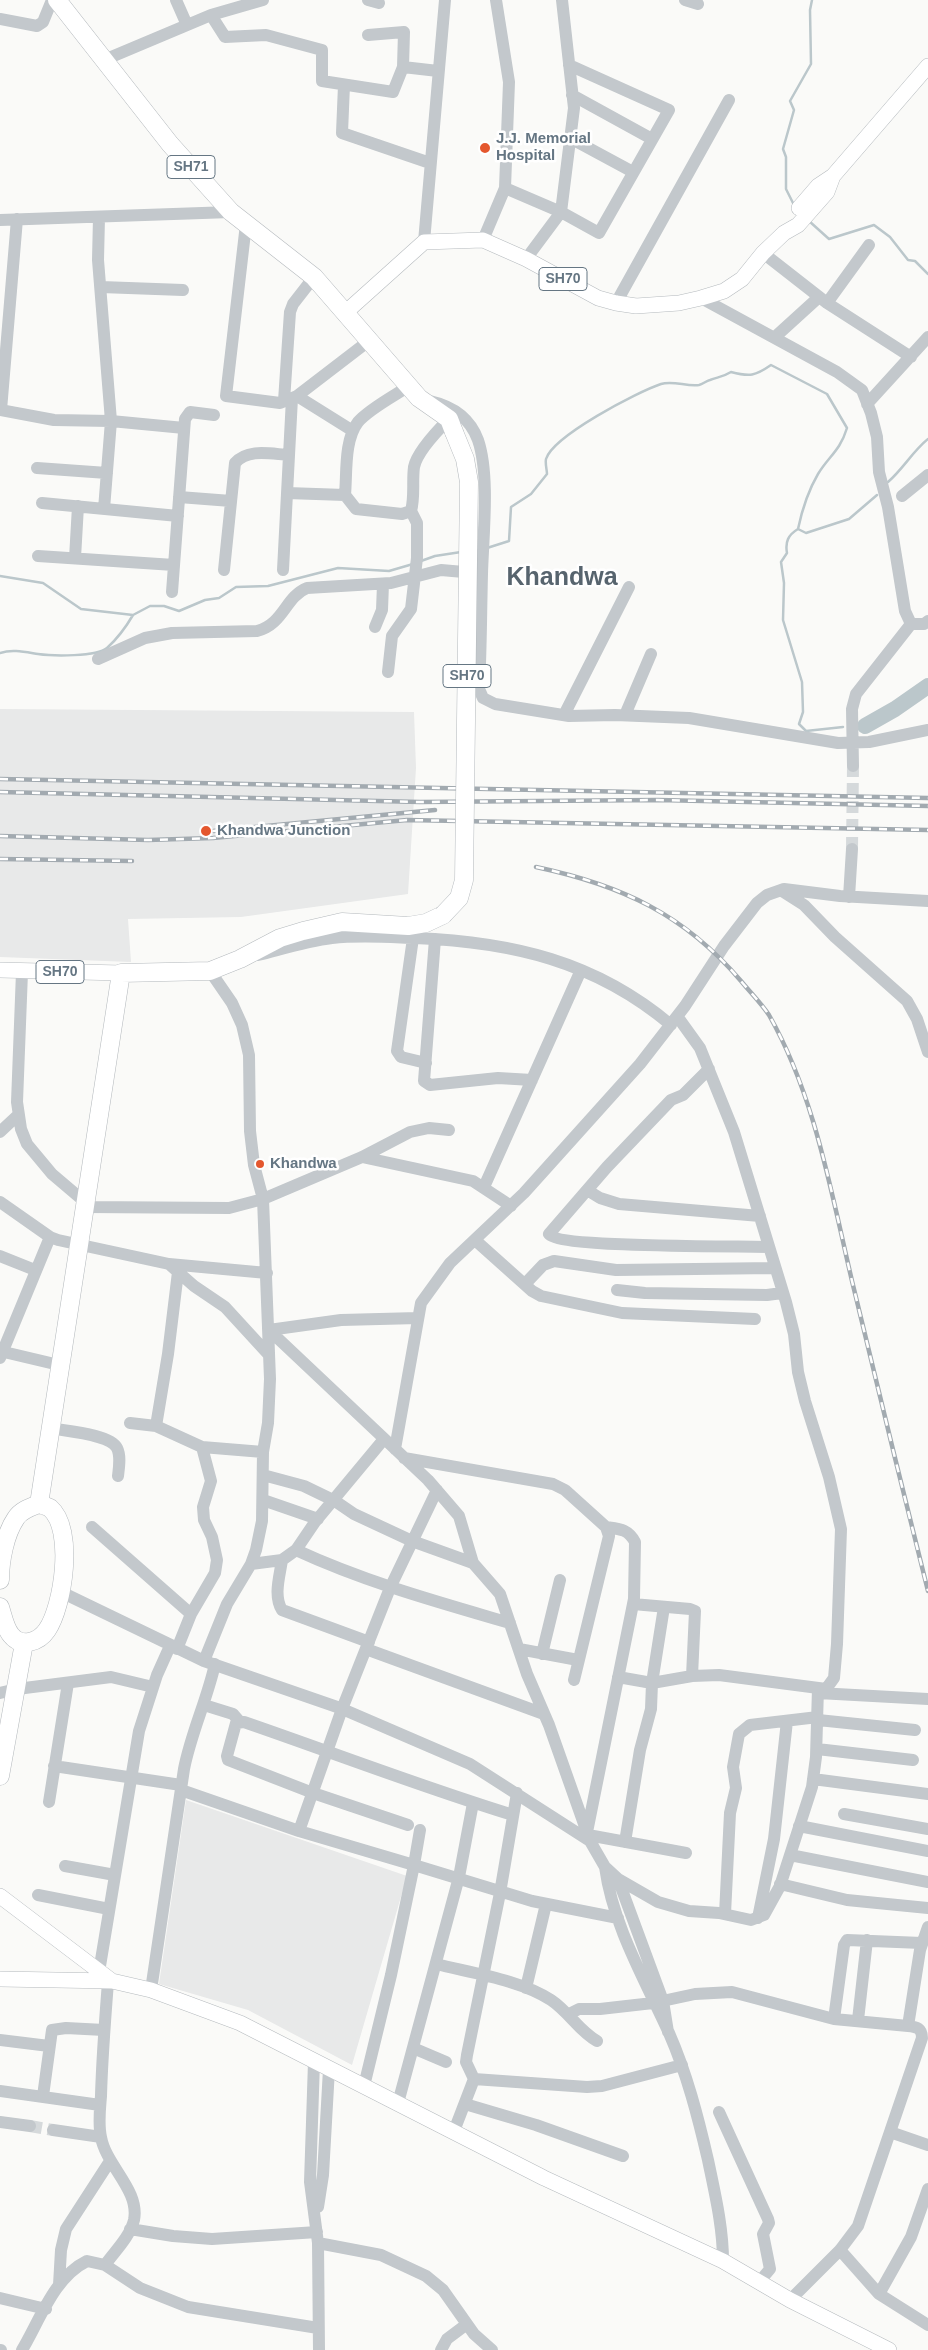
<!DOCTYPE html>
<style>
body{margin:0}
canvas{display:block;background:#fafaf8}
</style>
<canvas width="928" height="2350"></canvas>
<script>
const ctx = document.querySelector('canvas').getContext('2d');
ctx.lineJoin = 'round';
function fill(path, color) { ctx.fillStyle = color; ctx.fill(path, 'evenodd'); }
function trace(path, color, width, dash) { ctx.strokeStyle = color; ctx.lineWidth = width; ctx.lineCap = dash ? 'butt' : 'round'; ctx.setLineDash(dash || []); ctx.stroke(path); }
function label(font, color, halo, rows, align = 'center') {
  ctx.font = font + ' Helvetica,sans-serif'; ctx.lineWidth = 5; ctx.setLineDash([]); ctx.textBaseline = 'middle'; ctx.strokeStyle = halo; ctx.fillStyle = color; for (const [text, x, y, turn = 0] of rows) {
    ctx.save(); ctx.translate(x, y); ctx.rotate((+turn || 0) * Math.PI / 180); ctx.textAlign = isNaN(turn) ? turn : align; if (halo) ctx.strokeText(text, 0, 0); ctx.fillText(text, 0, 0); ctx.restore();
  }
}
const built = new Path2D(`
 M0,709L414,712L416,768L408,894L241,917L128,919L131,962L0,957Z
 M186,1800L407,1876L352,2065L248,2010L159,1984Z`);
const stream = new Path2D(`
 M794,205L786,189V157L783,149L794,110L790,101L811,64L810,10L812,0
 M809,221L829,239L874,225L890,237L908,260L915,261L928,274
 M888,482C903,469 913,451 928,439
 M487,548L509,541L511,507L531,494L547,474C547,470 545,464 546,459C553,436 637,392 661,384C673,380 687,387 699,385C703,384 706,381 710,380C718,377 723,377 731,372C750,377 755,376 771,365L827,394L847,428C840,451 829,456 818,474C808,491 802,510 798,529
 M421,561L435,556L461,552
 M0,576L43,583L81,609L133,615L150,606H164L179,611L205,600L219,598L236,587L268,586L338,568L389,571L413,564
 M0,653C12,649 25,652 38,654C52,656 97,657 107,648C117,639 126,627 133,615
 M843,727L806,731L799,724L803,712L802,682L783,620L784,583L781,562L787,553C785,542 788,535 798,529L806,533L849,519L877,495`);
const river = new Path2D(`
 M865,726L895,709L928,686`);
const minorTunnel = new Path2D(`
 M852,849L853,766
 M30,2126L53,2130`);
const minor = new Path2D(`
 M176,0L187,25
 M368,0L379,3
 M685,0L698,4
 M211,15L225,37L266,35L322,50V81L393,92L403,67L438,71
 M0,19L37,26L43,22L52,0
 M368,35L404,32L403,67
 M104,60L211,15L263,0
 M344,85L342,133L430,163
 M572,95L652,139
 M570,138L633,172
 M505,188L561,212L599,233L669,110L569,65
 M99,217L98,260L111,421L104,509
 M0,220L231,212
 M246,224L226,396L280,403L297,396L370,340
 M483,240L505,188L509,82L496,0
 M424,242L445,0
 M763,253L827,303L911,357
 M526,259L561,212L574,108L562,0
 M101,287L183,290
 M701,298L837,372L862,390L871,413L877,437L879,472L888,507L905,611L911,624H924L928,621
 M616,303L729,100
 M827,303L869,245
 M775,337L819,297
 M409,386C394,396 369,409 358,422C344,440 347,473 345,495L356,509L402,514L411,511C415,496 412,482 414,467C417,452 438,430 449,419
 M297,396L353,431
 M284,401L290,312L293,304L314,277
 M430,401C452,406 470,418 478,440C490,475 483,536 482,574C481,612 481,650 479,689L483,698L495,704L569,716L615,715L689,718L838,743L869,742L928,730
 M867,404L928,337
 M0,410L54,420L111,421L184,428
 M1,410L17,219
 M37,468L107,473
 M287,493L345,495
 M902,496L928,475
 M179,497L231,501
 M42,503L178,516
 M38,556L174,565
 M75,558L78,506
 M224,570L235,463C248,448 271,454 289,455
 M283,570L292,398
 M172,592L185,419L190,412L214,415
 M375,627L382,610L383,584
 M98,659L145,638L172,633L257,631C284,624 285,597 307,588L391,583L441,570L475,573
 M388,672L392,636L411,609L417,558V523L411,511
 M564,715L629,587
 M625,715L651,654
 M853,766L852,709L856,694L911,624
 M782,891L804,905L835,937L907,1001L917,1019L928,1052
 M849,897L852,849
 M413,938L397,1051L401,1057L426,1063
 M435,939L424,1081L430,1085L498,1078L532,1080
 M258,955C282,949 307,941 332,938C360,935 387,937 415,938C512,942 595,961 671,1025
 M22,972L17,1102L21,1129L27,1144L52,1174L85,1202
 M709,1069L683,1095L671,1100L607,1167L549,1234C558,1248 741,1246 768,1247
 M0,1132L17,1116
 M362,1157L473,1181L511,1206
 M484,1187L581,970
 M587,1190L600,1198L619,1204L760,1216
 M0,1202L50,1237L58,1240L169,1264L194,1286L225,1307L269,1355
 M85,1207L229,1208L263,1199L362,1157L410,1132L429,1128L449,1130
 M475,1240L532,1291L541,1296L622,1313L755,1319
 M0,1256L35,1270
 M169,1264L267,1273
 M525,1284L543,1265L554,1261L616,1270L774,1268
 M617,1290L645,1293L767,1295L782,1293
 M269,1330L428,1480L459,1516L473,1563L500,1594L527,1674L549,1725L590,1841L605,1867L618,1879L663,2001L668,2032
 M269,1330L341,1320L418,1318
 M4,1352L59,1365
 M0,1358L50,1237
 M130,1423L156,1426L202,1447L263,1452
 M156,1426L168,1354L178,1272
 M50,1428C65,1431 110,1434 117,1448C121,1456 119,1467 118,1476
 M395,1449L421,1303L450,1263L524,1193L640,1064L685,1006L724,946L757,903L767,895L784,889L840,896L928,901
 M404,1458L553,1484L565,1490L606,1527L609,1536L574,1680
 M263,1475L304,1486L335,1501L354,1514L412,1541L473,1563
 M263,1500L318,1519
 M92,1527L191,1614
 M296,1550C365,1582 438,1602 510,1623
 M282,1560C280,1575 273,1596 282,1610L369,1642
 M251,1564L282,1560L296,1550L315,1522L384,1439
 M61,1592L204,1661L340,1708L470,1764L590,1841
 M633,1604L690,1609L695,1611L692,1676
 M177,1649L191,1614L215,1573L217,1560L212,1537L204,1520L203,1507L211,1481L202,1447
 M366,1649L544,1714
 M519,1649L578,1660
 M542,1654L560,1580
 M204,1661L227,1604L251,1564L256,1550L262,1521L263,1452L268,1423L270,1379L263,1199L254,1165L250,1131L249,1055L242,1025L232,1003L210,971
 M618,1677L652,1683L692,1676L719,1675L826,1689L834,1678L837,1644L841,1529L829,1477L805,1401L798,1372L794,1334L786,1302L734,1132L700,1048L677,1016
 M0,1693L17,1689L111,1677L153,1687
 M818,1693L928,1699
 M204,1705L233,1714L239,1721
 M818,1720L915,1730
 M817,1749L913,1760
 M54,1766L181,1785
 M813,1779L928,1794
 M181,1790L299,1831L414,1865L391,1975L364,2086
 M49,1802L68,1683
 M844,1814L928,1829
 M408,1825L313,1793L228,1760L227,1756L236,1723L244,1722C334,1753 422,1787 513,1815
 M799,1826L928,1851
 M420,1830L414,1865L532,1901L618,1918
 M299,1831L342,1709L390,1588L437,1490
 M587,1832L634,1599L635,1542C628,1529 620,1529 606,1527
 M588,1835L686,1853
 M625,1842L640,1750L651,1709L652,1683L664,1607
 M790,1855L928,1882
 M65,1866L115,1875
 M605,1867C613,1926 645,1980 669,2033C687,2074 698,2117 708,2160C715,2194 723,2227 723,2261
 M618,1879L658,1902L689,1911L719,1913L751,1920L764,1915L780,1886L812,1787L816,1757L818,1688
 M780,1884L847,1900L928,1908
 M38,1895L109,1909
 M725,1914L730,1813L736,1788L733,1767L739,1734L750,1725L818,1717
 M758,1918L774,1839L787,1721
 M436,1964C472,1973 521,1980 551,2000C569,2012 579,2031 597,2041
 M99,1972L139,1731L157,1675L170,1646
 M526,1988L546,1904
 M151,1990L184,1769C191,1733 207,1700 215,1664
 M569,2014L579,2009H600L653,2003L695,1994L732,1992L834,2019L908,2026C917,2027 922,2028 922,2038L858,2226L840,2250L790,2300
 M834,2019L844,1945L847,1940L922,1943
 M858,2020L867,1940
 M908,2026L920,1950L928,1927
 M0,2040L49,2046
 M413,2048L446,2062
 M314,2062L310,2182L318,2243L319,2350
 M474,2079L587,2087L602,2086L682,2065
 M0,2091L100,2105
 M43,2096L52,2030L66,2028L104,2030
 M398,2103L459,1877L473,1803
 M465,2104L536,2125L623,2156
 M719,2112L768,2219L769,2223L763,2234L770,2269L760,2281
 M0,2122L30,2126
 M53,2130L101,2137
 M454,2131L474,2079L466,2062L467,2055L500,1893L517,1793
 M890,2132L928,2145
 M318,2207L323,2175L329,2069
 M130,2229L173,2236L212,2239L317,2232
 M318,2243L381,2255L426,2276L443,2290L474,2334L492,2350
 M840,2250L879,2294L928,2325
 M105,2265C114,2252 130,2237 134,2220C140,2190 106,2166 101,2137C98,2124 100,2109 101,2096C102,2058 105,2020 108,1982
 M59,2285L61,2250L66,2229L110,2161
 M879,2294L911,2237L928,2189
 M0,2298L46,2309
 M0,2350H1
 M22,2350C40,2320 54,2277 87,2261L105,2265L140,2288L188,2307L318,2328
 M441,2350L447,2339L467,2324`);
const major = new Path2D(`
 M799,208L818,186L833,176L928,66
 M346,312L424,242L483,240L526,259L598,298L616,303L636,306L679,303L701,298L724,291L742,279L763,253L784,233L798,225L827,192L833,176
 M0,970L121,973
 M0,1896L112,1981
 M0,1979L112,1981L151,1990L240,2023L544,2178L723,2261L790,2300L889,2350`);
const highway = new Path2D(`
 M57,0L170,144L231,212L314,277L419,398L449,419L454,432
 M39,1504L121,973L210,971L240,959L280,938L303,931L342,922L408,926L426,923L443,915
 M0,1580C0,1561 5,1534 16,1518C21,1510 31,1507 39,1504C42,1505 47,1506 50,1508C75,1529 63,1607 47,1630C39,1642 21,1648 11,1635C5,1628 3,1616 0,1607
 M0,1776L24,1643`);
const rail = new Path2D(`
 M0,779L928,798
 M0,792L420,802L658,800L928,806
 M213,831L435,810
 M0,836L148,840L213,838L407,820L928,830
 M0,859L132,861
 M536,867C621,885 684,914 741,981C750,992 761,1003 769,1015C815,1096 831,1192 852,1281C877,1384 902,1488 928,1591`);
const highwayBridge = new Path2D(`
 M443,915L459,898L464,880L469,482L465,459L454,432`);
const markers = [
 [485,148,6,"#e4572e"],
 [206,831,6,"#e4572e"],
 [260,1164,5,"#e4572e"]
];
const shields = [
 [191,167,48],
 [563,279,48],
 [467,676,48],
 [60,972,48]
];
const shieldNames = [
 ["SH71",191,167],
 ["SH70",563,279],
 ["SH70",467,676],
 ["SH70",60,972]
];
const poiNames = [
 ["J.J. Memorial",496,139],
 ["Hospital",496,156],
 ["Khandwa Junction",217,831],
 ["Khandwa",270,1164]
];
const townNames = [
 ["Khandwa",562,578]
];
fill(built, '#e8e9e9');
trace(stream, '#bbc7cb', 2.5);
trace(river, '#bbc7cb', 16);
trace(minorTunnel, '#d5d9db', 12, [12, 6]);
trace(major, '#b5babe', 16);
trace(highway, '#b4b9bd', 19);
trace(minor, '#c3c8cc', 12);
trace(major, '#fff', 15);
trace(highway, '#fff', 18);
trace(rail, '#a2aab0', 4.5);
trace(rail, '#fff', 2.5, [8]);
trace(highwayBridge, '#b4b9bd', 19, []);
trace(highwayBridge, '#fff', 18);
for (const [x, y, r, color] of markers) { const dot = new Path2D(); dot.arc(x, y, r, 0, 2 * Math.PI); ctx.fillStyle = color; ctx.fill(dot); trace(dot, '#fff', 2); }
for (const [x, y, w] of shields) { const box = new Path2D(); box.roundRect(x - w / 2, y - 11.5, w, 23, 4); ctx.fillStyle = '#fff'; ctx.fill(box); trace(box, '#657683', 1); }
label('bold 14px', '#657683', null, shieldNames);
label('bold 15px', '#657683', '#fff', poiNames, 'left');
label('bold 25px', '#57646e', '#fff', townNames);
</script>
